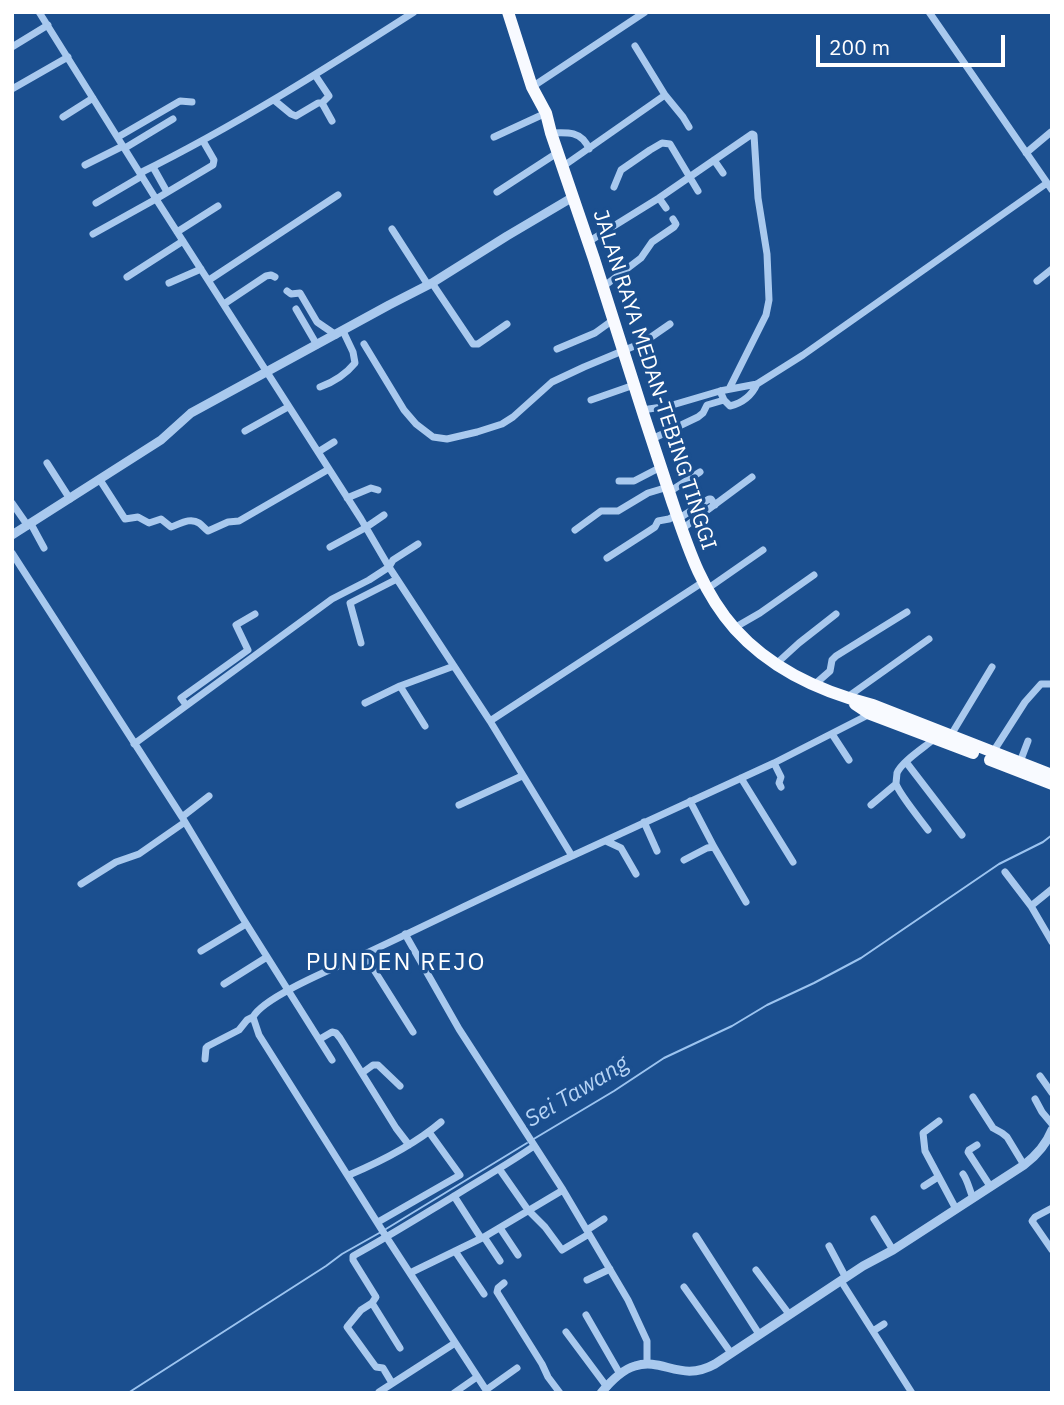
<!DOCTYPE html>
<style>
body{margin:0}
#map{position:relative;width:1064px;height:1405px;overflow:hidden;background:#1b4f8f;font-family:"IBM Plex Sans",sans-serif}
canvas{display:block}
.frame{position:absolute;inset:0;border:14px solid #fff;pointer-events:none}
.scale{position:absolute;left:816px;top:35px;width:189px;height:32px;box-sizing:border-box;border:4px solid #fff;border-top:0;padding-left:9px;font-size:21px;line-height:24px;white-space:nowrap;color:#fff;-webkit-text-stroke:5px #1b4f8f;paint-order:stroke}
</style>
<div id="map">
<canvas width="1064" height="1405"></canvas>
<div class="frame"></div>
<div class="scale">200 m</div>
</div>
<script>
const ctx = document.querySelector('canvas').getContext('2d');
ctx.lineJoin = 'round';
function trace(path, color, width, dash) { ctx.strokeStyle = color; ctx.lineWidth = width; ctx.lineCap = dash ? 'butt' : 'round'; ctx.setLineDash(dash || []); ctx.stroke(path); }
function label(font, color, halo, rows, align = 'center') {
  ctx.font = font + ' "IBM Plex Sans",sans-serif'; ctx.lineWidth = 7; ctx.setLineDash([]); ctx.textBaseline = 'middle'; ctx.strokeStyle = halo; ctx.fillStyle = color; for (const [text, x, y, turn = 0] of rows) {
    ctx.save(); ctx.translate(x, y); ctx.rotate((+turn || 0) * Math.PI / 180); ctx.textAlign = isNaN(turn) ? turn : align; if (halo) ctx.strokeText(text, 0, 0); ctx.fillText(text, 0, 0); ctx.restore();
  }
}
const stream = new Path2D(`
 M532,1140L614,1091L664,1058L732,1026L767,1005L814,983L861,958L999,864L1043,842L1052,835
 M386,1229L527,1143
 M128,1393L326,1266L342,1254L381,1232`);
const minor = new Path2D(`
 M39,12L156,199L361,519L389,567L490,721L572,856L774,763L870,714
 M929,12L1052,190
 M635,46L665,95
 M12,47L48,25
 M315,75L329,96L322,103
 M532,87L645,12
 M12,89L68,57
 M274,100L291,114L296,116L318,103H322L332,121
 M63,117L93,98
 M551,133C567,132 582,131 589,149
 M118,137L180,101L192,102
 M494,137L546,113
 M125,148L173,119
 M1026,153L1051,132
 M714,160L723,173
 M85,165L123,146
 M153,167L167,192
 M562,167L665,95L683,117L689,127
 M140,173C235,126 325,69 414,12
 M614,187L621,170L650,150L662,143L670,144L698,191
 M497,192L557,153
 M659,198L666,208
 M96,203L142,176
 M392,229L428,285
 M177,232L218,206
 M93,234L156,199L213,165L214,160L203,141
 M588,242L659,198L752,134L754,135L758,198L767,254L769,300L766,315L729,389
 M127,277L183,241
 M209,280L338,195
 M1037,281L1052,269
 M169,283L201,269
 M432,283L473,344H478L507,324
 M603,287L641,258L652,242L674,227L676,224L673,219
 M287,291L291,294L300,293L317,322L336,335
 M224,304L266,276L271,275L275,277
 M296,309L317,345
 M364,344L404,410L416,424L433,437L447,439L477,432L502,424L513,417L552,382L584,367L644,342L670,324
 M557,349L595,333L613,320
 M320,387C334,382 346,374 355,363L353,352L343,331
 M591,400L634,385
 M724,400L730,406C742,403 752,395 757,384
 M642,410L669,406L720,391L757,384L803,355L1047,183
 M245,431L288,407
 M652,439L698,417L703,413L707,405L724,400L720,391
 M318,452L334,442
 M47,463L70,499
 M100,480L125,519L138,517L149,523L161,519L171,527C180,524 190,517 199,523C202,525 205,529 208,531L228,522L239,521L329,469
 M619,481H634L661,467
 M669,492L700,472
 M347,498L371,488L378,490
 M12,503L28,526
 M678,519L709,499H711L715,505
 M31,524L44,548
 M682,529L752,477
 M575,530L601,511H618L648,493L668,487
 M330,547L365,528L384,515
 M12,553L182,817L242,917L332,1060
 M607,558L649,531L655,527L658,521L669,519L677,515
 M707,589L763,550
 M734,628L760,613L814,575
 M361,643L350,603L397,579
 M776,664L799,643L836,614
 M814,685L830,671L832,660L836,656L907,612
 M400,686L425,726
 M846,698L929,639
 M365,703L400,686L454,666
 M186,705L181,698L248,650L236,625L255,614
 M490,721L703,582
 M832,734L849,760
 M951,735L992,667
 M134,744L332,599L369,580L389,567L393,560L418,544
 M993,752L1025,702L1041,684H1052
 M906,762L962,835
 M1020,762L1028,741
 M774,763L781,777L779,783L781,787
 M741,778L793,862
 M690,801L714,847L746,902
 M459,805L522,776
 M871,805L896,784
 M182,817L209,796
 M644,822L657,851
 M928,830C920,819 900,795 896,784C896,782 897,774 897,773C901,762 925,747 934,739
 M606,841L621,848L636,874
 M684,860L707,848L714,847
 M1005,872L1031,906L1052,942
 M81,884L116,862L139,854L185,822
 M1031,906L1052,889
 M405,934L459,1029L563,1190L628,1300L647,1341V1364
 M201,951L246,924
 M364,954L413,1032
 M224,984L267,957
 M320,1039L332,1032L336,1033L340,1038L396,1128L409,1145
 M205,1059L206,1048L208,1046L239,1030L247,1020L253,1017
 M362,1073L373,1065H378L400,1086
 M1040,1076L1052,1093
 M973,1097L993,1128L1002,1133L1007,1137L1024,1165
 M1035,1099L1042,1112L1052,1124
 M939,1121L923,1133L925,1151L956,1209
 M977,1145L969,1150L968,1152L990,1186
 M500,1170L528,1210L545,1227L562,1250L589,1234
 M963,1174C968,1181 969,1189 973,1198
 M349,1175C382,1161 414,1145 441,1122
 M924,1186L938,1177
 M454,1196L481,1238
 M1052,1208L1035,1217L1032,1221L1052,1250
 M874,1219L893,1250
 M378,1222L460,1175L429,1132
 M500,1228L518,1255
 M587,1230L604,1219
 M696,1236L759,1334
 M484,1237L500,1261
 M829,1246L846,1278
 M455,1251L484,1294
 M756,1270L789,1314
 M410,1273L484,1237L563,1190
 M587,1280L610,1269
 M841,1281L912,1393
 M504,1283L498,1288L497,1292L542,1364L548,1377L560,1393
 M684,1287L731,1353
 M372,1303L361,1310L347,1327L373,1363L376,1367L383,1368L392,1383
 M586,1315L620,1374
 M873,1331L884,1324
 M566,1332L607,1387
 M400,1348L372,1303L376,1297L353,1260V1256C386,1238 418,1218 451,1198C479,1180 507,1165 534,1146
 M486,1390L517,1368
 M379,1392L455,1343
 M454,1393L477,1377
 M488,1393L387,1238L259,1035L253,1017C264,997 332,969 354,959C427,925 499,889 572,856`);
const tertiary = new Path2D(`
 M12,535L161,440L191,413L389,305L432,283L507,236L573,197
 M601,1393C610,1382 621,1370 635,1366C663,1357 681,1383 715,1364L863,1266L893,1250L1024,1165C1037,1155 1046,1145 1052,1130`);
const trunk = new Path2D(`
 M508,12L532,87L546,113L551,133C565,175 580,217 594,259C611,311 627,364 644,416C653,444 663,473 672,501C688,548 702,592 735,629C771,669 821,692 873,705L1052,775
 M855,704L870,714L973,753
 M990,760L1052,784`);
const streetNames = [
 ["JALAN RAYA MEDAN-TEBING TINGGI",654,380,72]
];
const waterNames = [
 ["Sei Tawang",577,1092,-31]
];
const quarterNames = [
 ["PUNDEN REJO",396,963]
];
trace(stream, '#9cc4f0', 2);
trace(minor, '#a9c9ee', 7);
trace(tertiary, '#a9c9ee', 9);
trace(trunk, '#f8faff', 12);
label('21px', '#fff', '#1b4f8f', streetNames);
label('italic 23px', '#b5d3f5', '#1b4f8f', waterNames);
ctx.letterSpacing = '2px';
label('24px', '#fff', '#1b4f8f', quarterNames);
ctx.letterSpacing = '0px';
</script>
